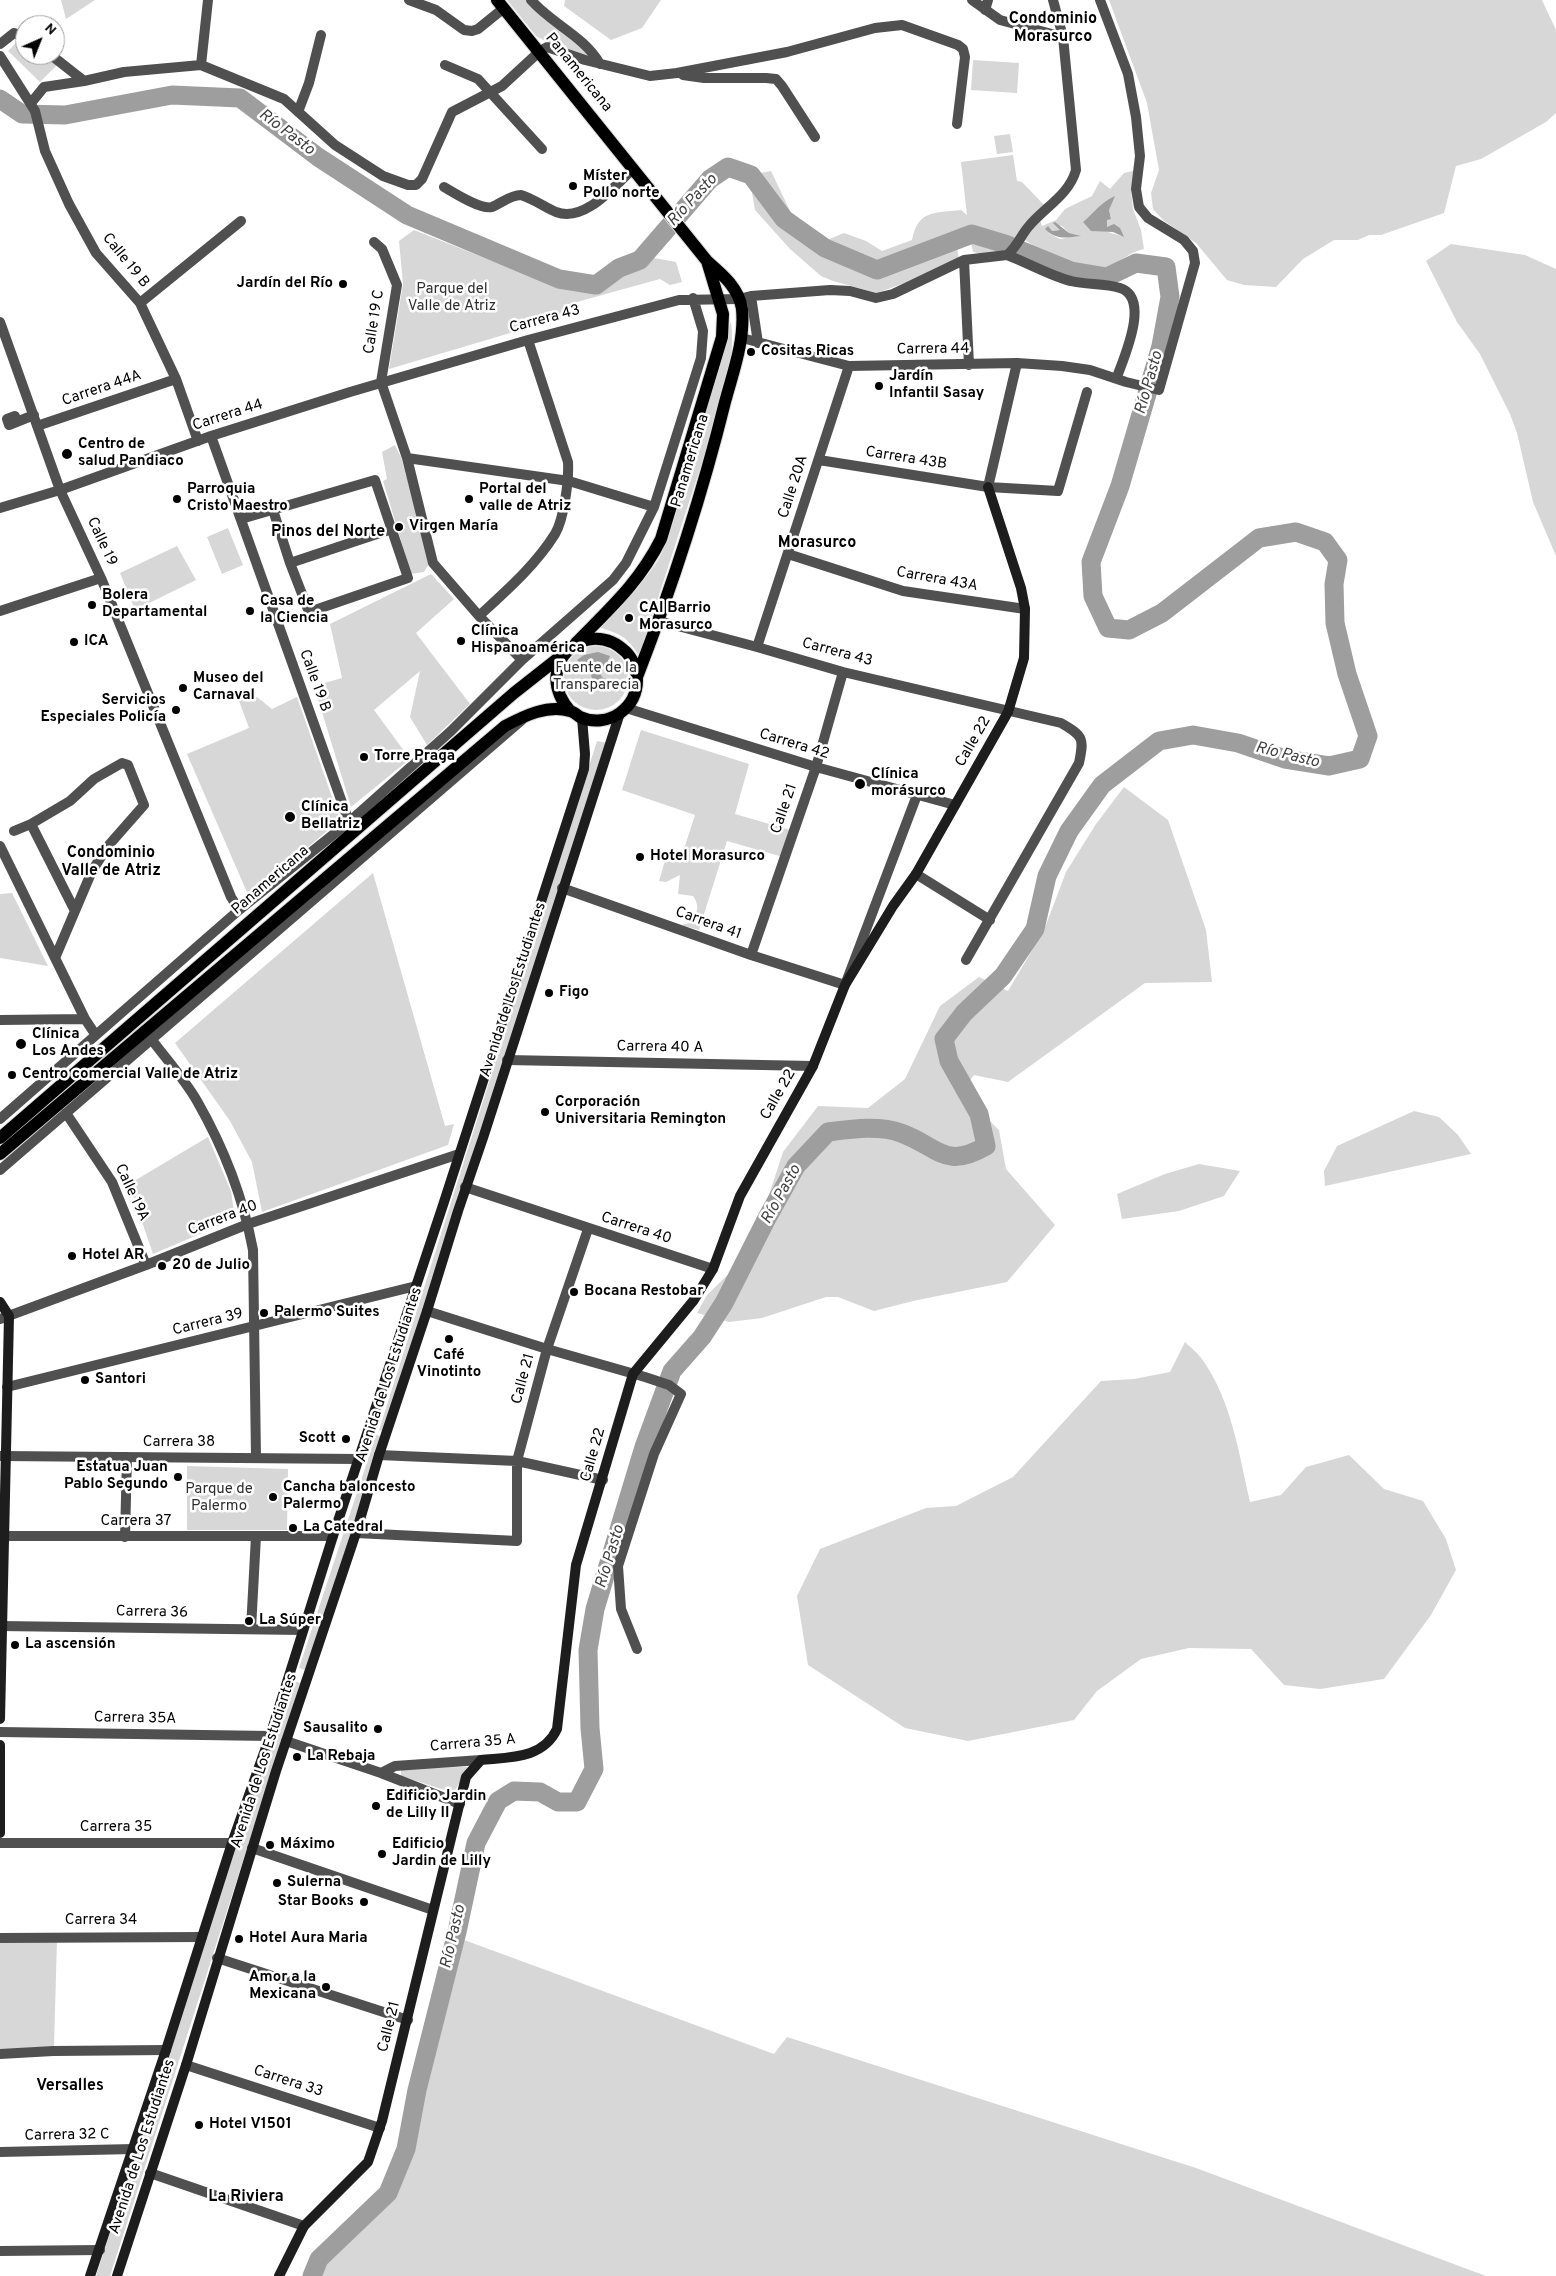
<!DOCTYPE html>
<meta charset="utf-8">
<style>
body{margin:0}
#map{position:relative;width:1556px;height:2276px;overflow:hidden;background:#fff;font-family:Overpass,sans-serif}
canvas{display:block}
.north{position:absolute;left:15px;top:15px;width:50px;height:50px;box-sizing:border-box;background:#fff;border:1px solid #999;border-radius:50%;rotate:44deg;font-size:14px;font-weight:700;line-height:20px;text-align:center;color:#000}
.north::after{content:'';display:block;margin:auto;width:18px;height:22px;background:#000;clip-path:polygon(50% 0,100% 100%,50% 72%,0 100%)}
</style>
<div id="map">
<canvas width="1556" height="2276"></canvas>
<div class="north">N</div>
</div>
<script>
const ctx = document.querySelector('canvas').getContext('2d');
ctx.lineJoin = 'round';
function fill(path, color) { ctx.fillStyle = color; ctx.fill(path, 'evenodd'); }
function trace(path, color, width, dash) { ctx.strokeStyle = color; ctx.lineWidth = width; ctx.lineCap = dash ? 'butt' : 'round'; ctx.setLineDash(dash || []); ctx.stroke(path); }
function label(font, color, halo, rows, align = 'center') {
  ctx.font = font + ' Overpass,sans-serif'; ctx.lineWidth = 5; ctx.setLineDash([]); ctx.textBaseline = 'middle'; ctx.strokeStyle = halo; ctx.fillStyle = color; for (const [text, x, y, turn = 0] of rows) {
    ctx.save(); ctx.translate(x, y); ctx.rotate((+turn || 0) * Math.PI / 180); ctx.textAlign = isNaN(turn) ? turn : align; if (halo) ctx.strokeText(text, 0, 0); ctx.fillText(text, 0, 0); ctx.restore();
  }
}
const green = new Path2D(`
 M61,0H95L66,19Z
 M507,0H529L590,52L591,59L547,42L536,36Z
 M565,0H661L642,28L611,40L564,6Z
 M1109,0H1542L1556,30V113L1546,122L1481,159L1456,166L1444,213L1381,235H1369L1358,240H1334L1303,259L1276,287L1244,285L1227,280L1196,243L1163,220L1153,209L1151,193L1159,170L1147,103Z
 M25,34V55H48L58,64L40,82L8,51Z
 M973,60L1019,63L1017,93L971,90Z
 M1010,134L1013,152L997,154L994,136Z
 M1013,155L1017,181L1022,182L1045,206L1038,214L1042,226L1056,220L1065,209L1092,196L1100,181L1110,189L1124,173L1141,169L1131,191L1133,209L1141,230L1144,249C1129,252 1119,263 1105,269C1084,278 1037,250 1020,236L1009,253L987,255L973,252L970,238L956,241L959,260L932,273L877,293L833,281L821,276L790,249L755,210L751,187L761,173L771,171L792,215L805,227L827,240L844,233L866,241L882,251L912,240C918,210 934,213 961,210L967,215L961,162ZM1109,210L1111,219H1107V228L1124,237C1108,231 1097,231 1083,222L1096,211ZM1057,225L1062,226L1069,233L1079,236L1060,239L1050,234L1048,227L1052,231L1060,230Z
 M414,230L558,287L598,293L626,274L647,266L654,258L676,262L682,282L670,285L660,279L566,305L564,317L389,369L403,284L399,241Z
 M1451,244L1525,255L1556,269V556L1533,502L1517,433L1510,414L1480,354L1457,322L1426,261Z
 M731,321C738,375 710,439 693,490C675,546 657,601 639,656C626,635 621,635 599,627C618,607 639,588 655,565C669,545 670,519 678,497C697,438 715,380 731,321Z
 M395,445L401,457L430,562L424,572L411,574L383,481L387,479L382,452Z
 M228,528L243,565L222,574L207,537Z
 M177,546L196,580L135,610L120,573Z
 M431,574L454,599L416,633L470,704L427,745L410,717L420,671L374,710L410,759L351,807L314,686L342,678L330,624Z
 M564 678a32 32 0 1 1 64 0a32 32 0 1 1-64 0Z
 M257,697L272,709L297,697L340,820L249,897L187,754L249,728L238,698Z
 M641,730L749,764L735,814L790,830L783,857L727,841L699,930L681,925L690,923C698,913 700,906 693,896L678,894L680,875L666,882L659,881L667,854L681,858L695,815L622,790Z
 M597,741L607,743L389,1434L379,1430Z
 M1124,787L1168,820L1206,930L1212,982L1145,983L1008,1082L974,1075L961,1093L999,1130L1006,1169L1055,1225L1007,1282L913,1301L874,1311L838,1297H826L762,1318L729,1322L697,1313L707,1295L741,1262L768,1198L783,1152L818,1106L868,1108L905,1079L940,1006L979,977L1008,991L1044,930L1066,872L1096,824Z
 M373,873L445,1126L454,1124L448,1145L262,1212L252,1162L230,1121L175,1043Z
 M12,893L48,966L0,958V894Z
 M1414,1111L1439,1117L1458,1135L1471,1154L1325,1186L1324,1171L1337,1146Z
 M208,1137L231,1191L235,1219L153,1254L129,1184Z
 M1199,1164L1240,1171L1224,1196L1179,1211L1122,1219L1117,1194L1165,1174Z
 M1185,1342C1191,1348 1199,1354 1204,1362C1232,1403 1239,1454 1250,1502L1281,1495L1306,1467L1349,1455L1384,1489L1423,1501L1446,1539L1456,1570L1431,1615L1384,1679L1320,1689L1284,1685L1251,1649L1189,1648L1141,1659L1097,1691L1074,1720L968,1741L905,1728L808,1665L797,1596L820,1549L926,1508L956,1506L1013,1477L1101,1381L1134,1379L1170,1372Z
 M376,1435L388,1438L309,1671L299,1668Z
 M187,1466L288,1469L287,1530H187Z
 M290,1679L300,1683L110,2276H96Z
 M468,1767L454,1793L401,1776V1771L404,1768Z
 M456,1937L774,2054L787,2037L1196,2168L1486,2276H312L319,2259L388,2193L406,2149L417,2090Z
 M57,1940L54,2046L0,2050V1942Z`);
const water = new Path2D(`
 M1115,196L1109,210L1111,219L1107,220V227L1114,224L1120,228L1124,237L1113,232L1091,231L1083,222C1095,212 1101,202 1115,196Z
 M1055,222L1069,233L1081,236C1066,238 1056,240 1045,229L1048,226L1052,231L1060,230L1053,223Z
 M598,652L610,656L605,668L600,674L603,678L614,681L617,685L611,689L595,690L588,684L592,679L590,670L577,660L584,655Z`);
const river = new Path2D(`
 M0,99L22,114L65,115L172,95L240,98L318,157L407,215L559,279L596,285L619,268L640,260L710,179L728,167L751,175L784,219L825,248L877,270L972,234L1005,244L1071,271L1107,277L1136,263L1166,267L1170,297L1161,346L1120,486L1091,562L1093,596L1108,628L1129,630L1162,613L1259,538L1296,532L1325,542L1338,560L1334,584L1335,623L1347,674L1368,736L1360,759L1329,766L1285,759L1238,743L1193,735L1159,741L1102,785L1069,831L1047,876L1035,929L1003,976L964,1013L944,1039L949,1061L979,1114L986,1146C945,1170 939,1147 901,1133C879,1125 852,1129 828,1132L796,1166L767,1218L724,1303L702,1337L672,1371L644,1447L595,1609L588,1650L590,1728L594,1769L577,1802H558L540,1792L514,1791L498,1801L476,1843L457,1932L417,2090L406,2149L388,2193L319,2259L312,2276`);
const street = new Path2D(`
 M409,0L436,10L464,30L472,31L478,29L504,8
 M531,0C552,24 584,36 600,64
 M972,0L1000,20L1063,37
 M985,10L988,0
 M0,44L14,33L25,37
 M51,55L84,81
 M0,56L35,111L45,151L69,204L96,253L140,303L176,379L198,441
 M201,65L208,0
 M445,65L478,79L542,149
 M683,75L704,78H766L776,79L782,86L815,137
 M31,103L44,87L84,81L124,72L201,65L284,99L335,145L383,176L408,185H416L422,179L452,112L502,86L540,51L547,47L585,60L650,76L677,73L787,52L875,28L902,25L958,45L963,49L965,57L957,124
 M298,112L309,83L321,35
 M444,187C454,193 481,210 492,207C502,203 510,195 521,195C534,199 544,207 556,212C585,223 614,186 633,169
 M374,242L382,249L397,285L381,382L407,458L433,563L479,616L522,660
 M1007,255C1026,262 1053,277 1071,281C1087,285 1104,283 1120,288C1151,298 1124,357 1117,377
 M964,260L969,365
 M751,296L758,343
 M140,303L241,221
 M0,322L60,490L101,578L231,897L239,910
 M742,338L849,366L1017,363L1062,366L1090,370L1126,382L1159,390L1195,263L1193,251L1184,240L1148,218L1139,207L1136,189L1140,156L1136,117L1128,74L1100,0
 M15,416L7,419L9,425L34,415
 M37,426L176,379
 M211,436L349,822
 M407,458L569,481L654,507
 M819,460L988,487L1058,491L1087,392
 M988,487L1017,363
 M0,508L60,490L211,436L350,392L528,340L679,300L739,299L751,296L830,290L850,291L876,298L893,294L964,260L1007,255C1017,247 1021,235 1029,226C1045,207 1069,195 1076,170L1063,37L1053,0
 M241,519L375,480L408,578L309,612L290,563L273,510
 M788,554L903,591L1025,609
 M290,563L392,529
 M0,611L101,578
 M479,616C506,591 535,566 555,534C564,519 569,480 568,462L528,340
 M659,621L757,647L843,672L1061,723C1084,736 1084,739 1079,763L966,960
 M757,647L849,366
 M626,708L816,767L955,805
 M31,824L75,911
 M14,831L31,824L70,801L94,779L122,763L128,765L144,805L108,846L92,871L55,958
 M0,846L85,1019L95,1034
 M916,874L990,920
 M562,888L751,955L845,985L917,795
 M751,955L816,767L843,672
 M0,1020L85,1019
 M152,1040C167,1060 185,1080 197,1101C224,1148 243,1197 253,1250L256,1458
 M507,1060L813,1066
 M66,1113L112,1182L146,1265
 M0,1119L239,910L349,822L451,731L522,660L613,580L626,563L654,507L701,358L703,331L693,298
 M0,1170L522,720
 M465,1187L713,1269
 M427,1311L547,1349L645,1377L669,1385L681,1394L654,1454L618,1566L621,1609L637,1649
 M0,1319L146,1265L248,1224L459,1154
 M7,1387L416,1286
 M379,1455L517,1461L603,1480
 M0,1456L358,1459
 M356,1533L517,1541V1461L547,1349L588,1229
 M0,1536H333
 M125,1537L127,1457
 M0,1626L303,1630
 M251,1629L256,1536
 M0,1732L270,1736
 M286,1741L381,1773L460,1804
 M381,1773L395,1766L481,1760
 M0,1843H232
 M252,1848L433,1910
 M0,1938L202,1937
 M217,1958L408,2020
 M0,2054L53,2051L166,2050
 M186,2065L380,2128
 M0,2152L134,2149
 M150,2173L304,2226
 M0,2251L100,2250`);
const secondary = new Path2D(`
 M0,1302L9,1316L0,1719
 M0,1745V1833
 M90,2276L166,2050L232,1843L270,1736L333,1536L444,1202L584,769L585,754L582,718
 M117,2276L186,2065L276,1771L356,1533L379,1455L427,1311L458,1211L483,1138L620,713
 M279,2276L304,2226L368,2162L382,2121L466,1777L481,1760C510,1757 543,1759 557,1729L576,1565L633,1374L694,1300L713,1269L740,1196L813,1066L845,985L893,906L916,874L1008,712L1024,658L1025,609L1021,588L988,487`);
const primary = new Path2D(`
 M497,0L707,261C722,274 739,288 742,309C745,341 733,372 725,402C702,495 672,587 637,677
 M576,643C609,609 639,583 661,539L722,337L723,314L707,261
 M0,1138L514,693L561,656
 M0,1154L505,726C524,716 548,704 570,711C574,712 577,715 580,717C593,723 609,721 620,713C631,705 637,693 637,680C637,670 633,659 626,652C587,614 530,665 570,711`);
const markers = [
 [573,186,5,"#000"],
 [343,284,5,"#000"],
 [751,352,5,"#000"],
 [879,386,5,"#000"],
 [67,454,6,"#000"],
 [177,499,5,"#000"],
 [469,499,5,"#000"],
 [399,527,5,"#000"],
 [92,605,5,"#000"],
 [250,611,5,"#000"],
 [629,618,5,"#000"],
 [461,641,5,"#000"],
 [74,642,5,"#000"],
 [183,688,5,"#000"],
 [176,710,5,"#000"],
 [364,757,5,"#000"],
 [860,784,6,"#000"],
 [290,817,6,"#000"],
 [640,857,5,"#000"],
 [549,993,5,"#000"],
 [21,1044,6,"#000"],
 [12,1075,5,"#000"],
 [545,1112,5,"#000"],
 [72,1256,5,"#000"],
 [162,1266,5,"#000"],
 [574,1292,5,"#000"],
 [264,1313,5,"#000"],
 [449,1339,5,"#000"],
 [85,1380,5,"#000"],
 [346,1439,5,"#000"],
 [178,1477,5,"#000"],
 [273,1497,5,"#000"],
 [293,1528,5,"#000"],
 [249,1621,5,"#000"],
 [15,1645,5,"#000"],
 [378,1729,5,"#000"],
 [297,1757,5,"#000"],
 [376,1806,5,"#000"],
 [270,1845,5,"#000"],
 [382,1854,5,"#000"],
 [277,1883,5,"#000"],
 [364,1902,5,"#000"],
 [239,1939,5,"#000"],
 [326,1987,5,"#000"],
 [199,2125,5,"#000"]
];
const streetNames = [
 ["Panamericana",578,73,51],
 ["Calle 19 B",125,261,51],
 ["Carrera 43",545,320,-15],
 ["Calle 19 C",375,322,-81],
 ["Carrera 44",933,350,-1],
 ["Carrera 44A",102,389,-19],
 ["Carrera 44",228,416,-18],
 ["Carrera 43B",906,459,9],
 ["Panamericana",691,461,-73],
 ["Calle 20A",794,487,-72],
 ["Calle 19",101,542,65],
 ["Carrera 43A",937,580,10],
 ["Carrera 43",837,653,15],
 ["Calle 19 B",314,681,70],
 ["Calle 22",974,742,-60],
 ["Carrera 42",794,745,17],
 ["Calle 21",785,809,-71],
 ["Panamericana",271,881,-41],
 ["Carrera 41",708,924,20],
 ["Avenida de Los Estudiantes",514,990,-72],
 ["Carrera 40 A",660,1048,1],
 ["Calle 22",779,1095,-60],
 ["Calle 19A",131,1193,65],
 ["Carrera 40",223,1219,-21],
 ["Carrera 40",636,1229,18],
 ["Carrera 39",208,1323,-14],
 ["Avenida de Los Estudiantes",390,1375,-72],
 ["Calle 21",524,1379,-75],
 ["Carrera 38",179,1443],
 ["Calle 22",594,1455,-74],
 ["Carrera 37",136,1522],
 ["Carrera 36",152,1613,1],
 ["Carrera 35A",135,1719,1],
 ["Carrera 35 A",473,1744,-5],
 ["Avenida de Los Estudiantes",265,1761,-72],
 ["Carrera 35",116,1828],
 ["Carrera 34",101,1921],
 ["Calle 21",390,2027,-76],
 ["Carrera 33",288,2082,18],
 ["Carrera 32 C",67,2136,-1],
 ["Avenida de Los Estudiantes",143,2147,-72]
];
const poiNames = [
 ["Míster",583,177],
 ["Pollo norte",583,194],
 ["Jardín del Río",333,284,"right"],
 ["Cositas Ricas",761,352],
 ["Jardín",889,377],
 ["Infantil Sasay",889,394],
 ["Centro de",78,445],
 ["salud Pandiaco",78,462],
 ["Parroquia",187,490],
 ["Cristo Maestro",187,507],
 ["Portal del",479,490],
 ["valle de Atriz",479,507],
 ["Virgen María",409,527],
 ["Bolera",102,596],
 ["Departamental",102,613],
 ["Casa de",260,602],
 ["la Ciencia",260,619],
 ["CAI Barrio",639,609],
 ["Morasurco",639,626],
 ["Clínica",471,632],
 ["Hispanoamérica",471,649],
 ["ICA",84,642],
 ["Museo del",193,679],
 ["Carnaval",193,696],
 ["Servicios",166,701,"right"],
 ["Especiales Policía",166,718,"right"],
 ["Torre Praga",374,757],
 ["Clínica",871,775],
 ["morásurco",871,792],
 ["Clínica",301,808],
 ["Bellatriz",301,825],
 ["Hotel Morasurco",650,857],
 ["Figo",559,993],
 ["Clínica",32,1035],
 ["Los Andes",32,1052],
 ["Centro comercial Valle de Atriz",22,1075],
 ["Corporación",555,1103],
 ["Universitaria Remington",555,1120],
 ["Hotel AR",82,1256],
 ["20 de Julio",172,1266],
 ["Bocana Restobar",584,1292],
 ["Palermo Suites",274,1313],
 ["Café",449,1356,"center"],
 ["Vinotinto",449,1373,"center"],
 ["Santori",95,1380],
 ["Scott",336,1439,"right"],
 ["Estatua Juan",168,1468,"right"],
 ["Pablo Segundo",168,1485,"right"],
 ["Cancha baloncesto",283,1488],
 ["Palermo",283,1505],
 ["La Catedral",303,1528],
 ["La Súper",259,1621],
 ["La ascensión",25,1645],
 ["Sausalito",368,1729,"right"],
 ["La Rebaja",307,1757],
 ["Edificio Jardin",386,1797],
 ["de Lilly II",386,1814],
 ["Máximo",280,1845],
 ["Edificio",392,1845],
 ["Jardin de Lilly",392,1862],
 ["Sulerna",287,1883],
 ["Star Books",354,1902,"right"],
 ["Hotel Aura Maria",249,1939],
 ["Amor a la",316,1978,"right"],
 ["Mexicana",316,1995,"right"],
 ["Hotel V1501",209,2125]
];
const parkNames = [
 ["Parque del",452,290],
 ["Valle de Atriz",452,307],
 ["Fuente de la",596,669],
 ["Transparecia",596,686],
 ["Parque de",219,1490],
 ["Palermo",219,1507]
];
const neighbourhoodNames = [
 ["Condominio",1053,20],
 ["Morasurco",1053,38],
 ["Pinos del Norte",328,533],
 ["Morasurco",817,544],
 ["Condominio",111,854],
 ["Valle de Atriz",111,872],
 ["Versalles",70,2087],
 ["La Riviera",246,2198]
];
const waterNames = [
 ["Río Pasto",286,133,37],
 ["Río Pasto",693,201,-47],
 ["Río Pasto",1150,383,-74],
 ["Río Pasto",1287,756,14],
 ["Río Pasto",782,1195,-61],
 ["Río Pasto",611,1557,-73],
 ["Río Pasto",454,1937,-77]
];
fill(green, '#d7d7d7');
fill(water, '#9e9e9e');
trace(river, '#9e9e9e', 19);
trace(primary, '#dbdbdb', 14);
trace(street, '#505050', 10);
trace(secondary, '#1d1d1d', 10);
trace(primary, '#000', 12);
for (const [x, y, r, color] of markers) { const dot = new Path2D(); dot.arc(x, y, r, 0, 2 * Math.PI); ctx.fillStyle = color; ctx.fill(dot); trace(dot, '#fff', 2); }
label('15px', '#000', '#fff', streetNames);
label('bold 15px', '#000', '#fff', poiNames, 'left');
label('15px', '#2e2e2e', '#fff', parkNames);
label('bold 16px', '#000', '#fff', neighbourhoodNames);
label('italic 16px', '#3f3f3f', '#fff', waterNames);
</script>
